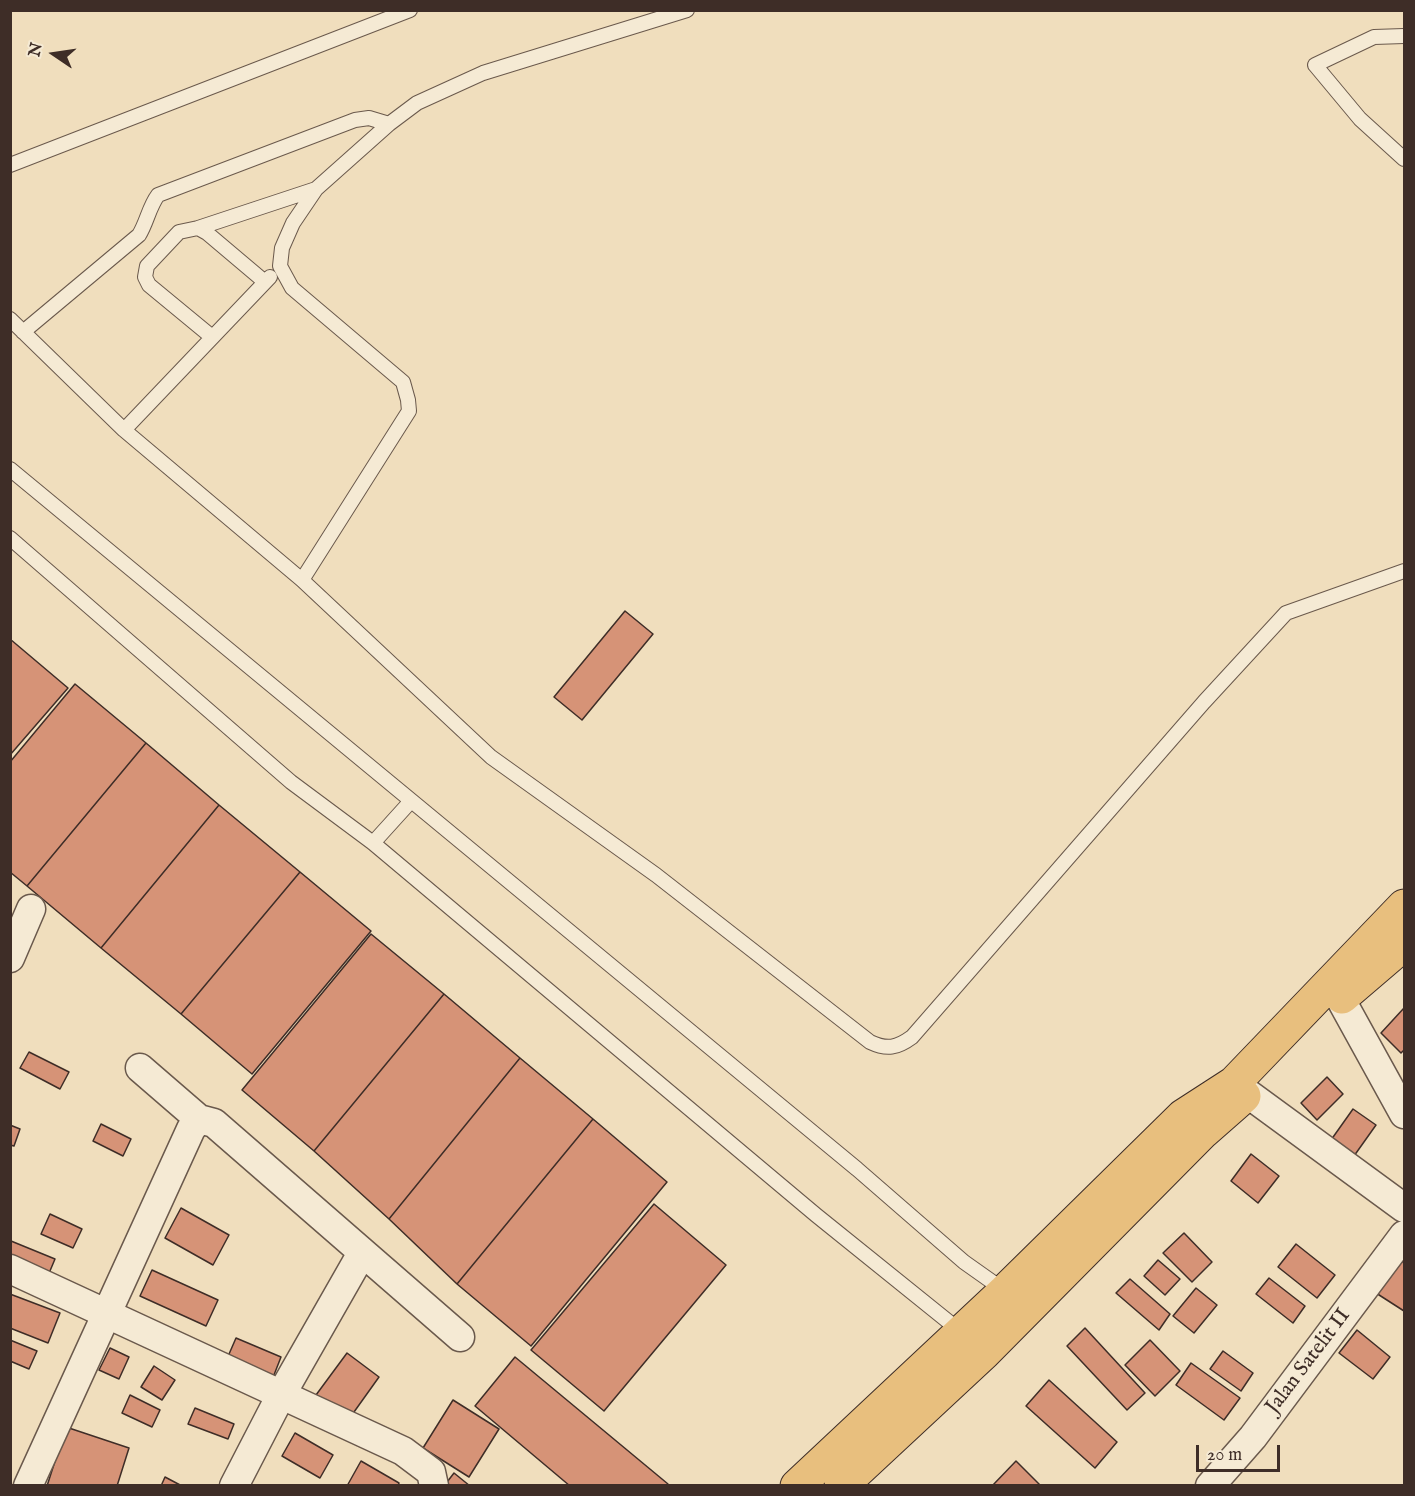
<!DOCTYPE html>
<style>
body{margin:0}
#map{position:relative;width:1415px;height:1496px;overflow:hidden;background:#f0debd;font-family:"IM FELL English",serif}
canvas{display:block}
.frame{position:absolute;inset:0;border:12px solid #3e2d27;pointer-events:none}
.north{position:absolute;left:24px;top:24px;width:60px;height:60px;-webkit-text-stroke:4px #f5ead4;paint-order:stroke;rotate:283deg;font-size:16px;font-weight:700;line-height:24px;text-align:center;color:#3e2d27}
.north::after{content:'';display:block;margin:auto;width:21px;height:27px;background:#3e2d27;clip-path:polygon(50% 0,100% 100%,50% 72%,0 100%)}
.scale{position:absolute;left:1196px;top:1445px;width:84px;height:27px;box-sizing:border-box;border:3px solid #3e2d27;border-top:0;padding-left:8px;font-size:18px;line-height:21px;white-space:nowrap;color:#3e2d27;-webkit-text-stroke:4px #f5ead4;paint-order:stroke}
</style>
<div id="map">
<canvas width="1415" height="1496"></canvas>
<div class="frame"></div>
<div class="north">N</div>
<div class="scale">20 m</div>
</div>
<script>
const ctx = document.querySelector('canvas').getContext('2d');
ctx.lineJoin = 'round';
function fill(path, color) { ctx.fillStyle = color; ctx.fill(path, 'evenodd'); }
function trace(path, color, width, dash) { ctx.strokeStyle = color; ctx.lineWidth = width; ctx.lineCap = dash ? 'butt' : 'round'; ctx.setLineDash(dash || []); ctx.stroke(path); }
function label(font, color, halo, rows, align = 'center') {
  ctx.font = font + ' "IM FELL English",serif'; ctx.lineWidth = 5; ctx.setLineDash([]); ctx.textBaseline = 'middle'; ctx.strokeStyle = halo; ctx.fillStyle = color; for (const [text, x, y, turn = 0] of rows) {
    ctx.save(); ctx.translate(x, y); ctx.rotate((+turn || 0) * Math.PI / 180); ctx.textAlign = isNaN(turn) ? turn : align; if (halo) ctx.strokeText(text, 0, 0); ctx.fillText(text, 0, 0); ctx.restore();
  }
}
const building = new Path2D(`
 M625,611L653,634L582,720L554,697Z
 M10,639L68,688L10,755Z
 M75,684L146,743L27,886L10,872V762Z
 M146,743L219,805L101,948L27,886Z
 M219,805L300,872L181,1014L101,948Z
 M300,872L371,931L252,1074L181,1014Z
 M371,934L444,994L314,1151L242,1090Z
 M444,994L520,1058L389,1219L314,1151Z
 M1404,1008V1050L1401,1053L1381,1033Z
 M29,1052L69,1072L60,1089L20,1068Z
 M520,1058L593,1119L457,1284L389,1219Z
 M1327,1077L1343,1094L1317,1120L1301,1103Z
 M1353,1109L1376,1125L1354,1156L1331,1140Z
 M593,1119L667,1182L531,1346L457,1284Z
 M101,1124L131,1139L123,1156L93,1141Z
 M10,1125L20,1129L14,1146L10,1145Z
 M1251,1154L1279,1176L1258,1203L1231,1181Z
 M654,1204L726,1265L604,1411L531,1350Z
 M181,1208L229,1235L213,1265L165,1238Z
 M50,1214L82,1229L73,1248L41,1234Z
 M1184,1233L1212,1262L1192,1282L1163,1253Z
 M11,1241L55,1259L47,1278L10,1263Z
 M1296,1244L1335,1275L1317,1298L1278,1267Z
 M1397,1258L1404,1263V1311L1376,1293Z
 M1158,1260L1180,1279L1165,1295L1144,1276Z
 M152,1270L218,1300L206,1326L140,1296Z
 M1269,1278L1305,1306L1293,1323L1256,1294Z
 M1130,1279L1170,1314L1159,1330L1116,1293Z
 M1196,1288L1217,1305L1194,1333L1173,1316Z
 M10,1294L60,1313L48,1343L10,1328Z
 M1085,1328L1145,1393L1127,1410L1067,1346Z
 M1357,1330L1390,1357L1373,1379L1339,1353Z
 M236,1338L281,1357L272,1380L226,1361Z
 M10,1340L37,1351L29,1369L10,1361Z
 M1150,1340L1180,1371L1155,1396L1125,1365Z
 M110,1348L129,1357L119,1379L99,1370Z
 M1223,1351L1253,1373L1241,1391L1210,1369Z
 M347,1353L379,1377L349,1419L316,1395Z
 M515,1357L668,1484L667,1486H570L475,1406Z
 M1191,1363L1240,1398L1224,1420L1176,1385Z
 M154,1366L175,1380L162,1400L141,1387Z
 M1049,1380L1117,1442L1095,1468L1026,1406Z
 M130,1395L160,1410L152,1427L122,1413Z
 M453,1400L499,1429L469,1477L423,1448Z
 M195,1408L234,1424L228,1439L188,1424Z
 M66,1427L129,1448L117,1486H47Z
 M295,1433L333,1455L320,1478L282,1456Z
 M361,1461L399,1483L398,1486H347Z
 M1016,1461L1041,1486H992Z
 M454,1473L470,1486H444Z
 M165,1477L182,1486H161Z`);
const lane = new Path2D(`
 M1404,36L1374,37L1315,65L1360,119L1404,159
 M10,165L410,10
 M198,228L316,189
 M10,319L124,430L302,580L491,757L656,875L870,1042C887,1050 897,1048 912,1037L1204,702L1286,613L1404,571
 M23,332L139,235C147,222 149,207 158,195L355,120L369,118L389,124
 M212,337L149,285L145,277L147,266L179,232L198,228L207,233L265,282
 M124,430L270,277
 M10,469L857,1169L964,1262L1005,1291
 M10,538L291,782L373,843L816,1215L960,1331
 M302,580L409,411L408,400L403,382L292,288L280,266L282,248L293,223L316,189L389,124L417,103L483,73L687,10
 M373,843L411,801`);
const street = new Path2D(`
 M10,958L31,909
 M1340,998L1404,1114
 M140,1068L199,1119L214,1123L460,1337
 M1247,1093L1404,1208
 M10,1269L403,1451L431,1472L434,1486
 M28,1486L191,1129L199,1119
 M234,1486L281,1395L362,1253
 M1210,1486L1253,1437L1404,1235`);
const highway = new Path2D(`
 M1342,997L1404,944
 M797,1486L1005,1291L1183,1116L1234,1083L1404,906
 M841,1486L984,1353L1203,1132L1244,1096`);
const streetNames = [
 ["Jalan Satelit II",1309,1362,-53]
];
fill(building, '#d69377');
trace(building, '#3e2d27', 1.5);
trace(lane, '#6a594c', 16);
trace(street, '#6a594c', 31);
trace(highway, '#3e2d27', 35);
trace(lane, '#f5ead4', 14);
trace(street, '#f5ead4', 28);
trace(highway, '#e8bf7e', 33);
label('21px', '#3e2d27', '#f5ead4', streetNames);
</script>
